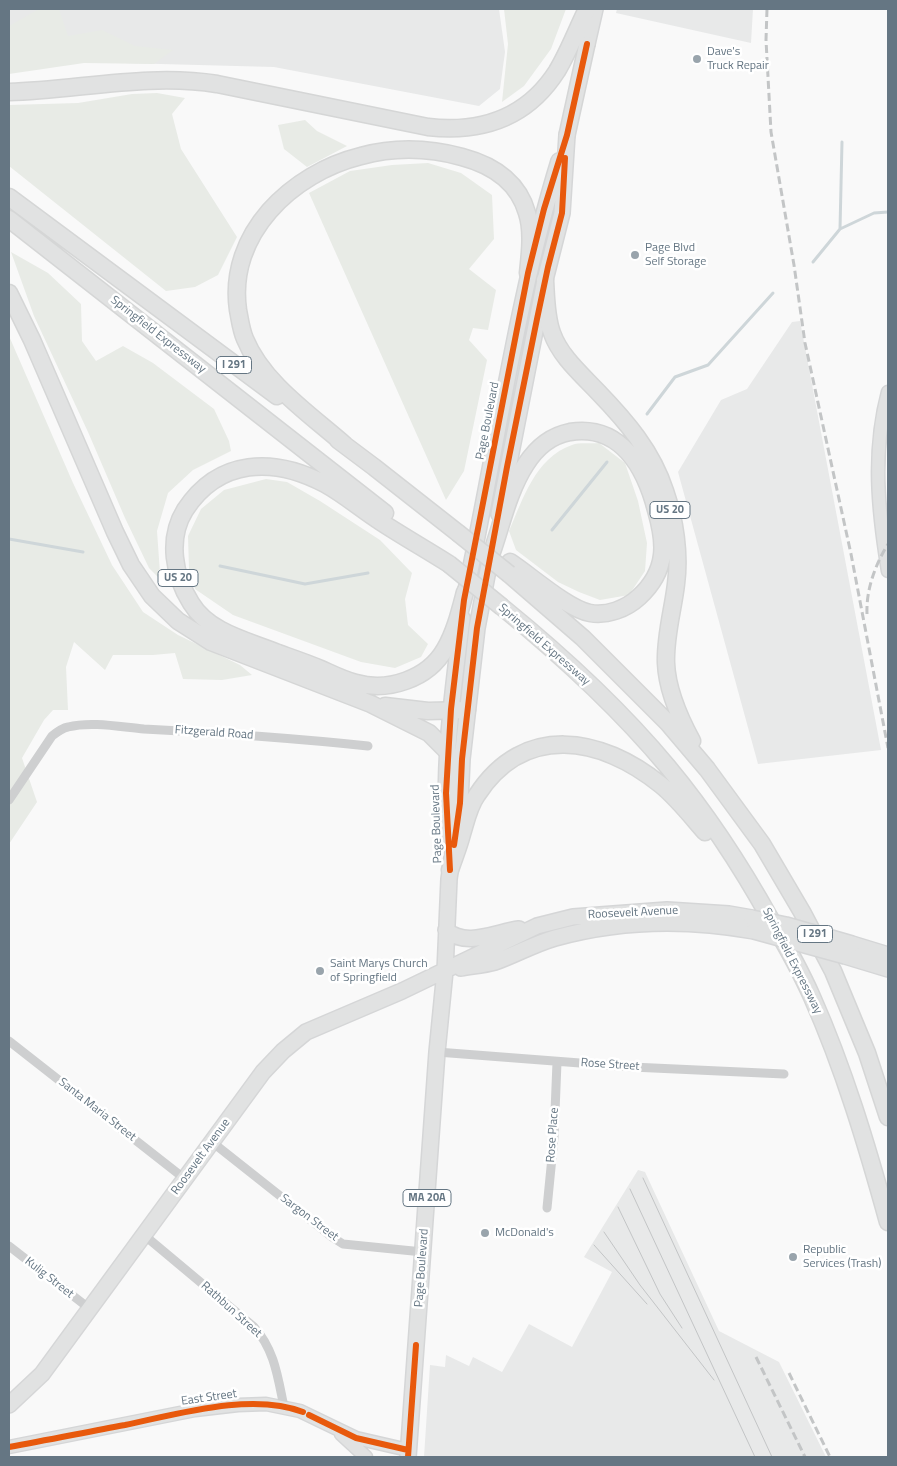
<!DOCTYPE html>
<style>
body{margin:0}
#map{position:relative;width:897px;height:1466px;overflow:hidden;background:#f9f9f9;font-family:"Titillium Web",sans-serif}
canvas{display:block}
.frame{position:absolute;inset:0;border:10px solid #657683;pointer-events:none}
</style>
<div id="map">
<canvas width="897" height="1466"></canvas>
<div class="frame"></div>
</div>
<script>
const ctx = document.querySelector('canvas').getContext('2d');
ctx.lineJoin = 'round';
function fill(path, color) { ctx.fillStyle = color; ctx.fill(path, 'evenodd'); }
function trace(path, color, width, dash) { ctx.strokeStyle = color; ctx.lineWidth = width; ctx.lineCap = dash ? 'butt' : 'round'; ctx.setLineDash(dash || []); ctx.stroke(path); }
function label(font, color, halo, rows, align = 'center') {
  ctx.font = font + ' "Titillium Web",sans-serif'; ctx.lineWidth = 5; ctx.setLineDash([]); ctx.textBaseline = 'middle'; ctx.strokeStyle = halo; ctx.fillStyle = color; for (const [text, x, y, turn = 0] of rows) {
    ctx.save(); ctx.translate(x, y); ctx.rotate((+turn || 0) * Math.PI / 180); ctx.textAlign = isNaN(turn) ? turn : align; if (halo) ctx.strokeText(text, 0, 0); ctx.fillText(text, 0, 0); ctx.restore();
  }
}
const built = new Path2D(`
 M9,9H499L505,52L500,89L479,106L274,67L9,60Z
 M617,9H753L751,43L616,13Z
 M800,321L881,750L758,764L678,472L721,400L747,389L792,322Z
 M638,1170L645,1172L719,1331L779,1362L826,1457H424L430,1365L445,1367L446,1355L469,1366L473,1357L502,1372L529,1324L572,1347L612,1272L584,1257Z`);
const green = new Path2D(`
 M39,9H59L68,36L102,30L135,46L173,50L154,64L84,63L9,74V26Z
 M504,9H566L551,49L524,86L502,102L508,44Z
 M157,93L185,98L172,114L181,149L237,237L218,275L195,287L166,291L9,166V105L78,103L132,94Z
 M305,120L317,131L347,146L307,167L284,149L278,125Z
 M428,163L461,173L492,195L494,239L469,269L496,290L488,330L473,328L469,340L487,360L464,471L446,500L309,193L350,171L392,165Z
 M11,252L48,273L81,304L82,341L96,361L123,346L153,363L214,409L229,441L231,451L193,470L168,493L157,531L160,573L163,582L149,568L125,518L88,432L34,316Z
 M9,336L73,483L112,565L143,612L178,635L240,665L252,675L222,680L183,679L175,653L153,655H113L105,670L74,642L66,667L68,710H53L44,720L22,758L37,802L9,844Z
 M599,443L625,463L638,501L647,543L645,571L629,595L600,600L579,592L558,582L516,550L509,531C523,499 535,458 572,445C579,442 591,444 599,443Z
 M266,479L287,482L320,501L380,540L412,573L405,599L408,625L428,644L421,657L395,668L361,662L233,615L195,589L189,569L188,536L201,509L224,490Z`);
const stream = new Path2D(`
 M840,229L842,142
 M813,262L840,229L874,213L888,212
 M647,414L675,377L708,365L773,293
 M552,530L607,462
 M9,539L83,552
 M220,566L305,584L368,573`);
const minor = new Path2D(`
 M9,800L52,736C57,732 62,728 68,727C91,721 121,727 144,729C219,733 293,738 368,746
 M9,1041L185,1179
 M437,1052L632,1067L784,1074
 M212,1142L332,1237L343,1244L423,1252
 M547,1208L554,1137L557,1062
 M144,1235L254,1327C275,1350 278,1379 284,1407
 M9,1246L90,1309`);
const secondary = new Path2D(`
 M888,392C872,452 878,510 888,571
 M341,1434L366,1457
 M9,1447L195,1410L238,1405L266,1404L300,1411L356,1438L408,1450`);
const primary = new Path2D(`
 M587,44L595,9
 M499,514L545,280L562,213L567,135
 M466,590C497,447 516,301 559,161
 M448,839C442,765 453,691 462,618
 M446,930C466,948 496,932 519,929
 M852,944L888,955
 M845,956L888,969
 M461,968C472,966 484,965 495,962C515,955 534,944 555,938C620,920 688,919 754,931
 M9,1405L42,1374L263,1072L283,1051L306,1032L402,991L537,926L573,917L667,910L729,914L752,918
 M408,1457L437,1052L445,971L449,879L460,803L462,759L477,628L492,549`);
const trunk = new Path2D(`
 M567,135L587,44`);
const motorway = new Path2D(`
 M9,92C78,90 148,73 217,84L428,127C482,133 527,118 557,71C569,51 577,29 587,9
 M9,197L277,396
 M9,219L385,513
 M545,280C546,297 546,317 552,333C560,356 581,374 598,392C626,421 652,451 665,491C675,520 680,554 676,584C673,610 665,636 666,663C667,690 679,717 692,741
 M9,293L32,340L115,532L131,565L152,596L178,621L211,642L371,704L429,733L448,752
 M338,440L374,467L458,533
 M345,445C311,415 263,383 245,339C241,330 240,320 238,310C227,234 292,173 361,156C394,147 429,148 462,157C492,165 518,181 527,213C533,231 530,254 528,273
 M492,552C502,523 509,490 526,464C537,447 550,436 570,432C621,424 645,468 656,510C660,524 664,540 662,555C660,572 651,586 639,597C626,609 607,616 590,613C568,609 530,575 510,562
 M449,564C427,550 404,537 381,522C362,510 345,495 325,484C274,457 219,458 185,510C167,539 174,576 191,603C209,633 249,641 278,653C292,658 307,663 321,669C332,674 344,680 356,683C388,692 428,679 445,649C455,632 460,611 465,592
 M509,574L583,638L668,723L707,769L762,844L802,912L833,971L867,1053L888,1117
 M502,607C561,655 619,708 668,767C707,814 741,866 771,920C786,945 800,970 812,997C844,1069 867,1146 888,1222
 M385,706L428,711L467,710
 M450,870C454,858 459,846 462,834C466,821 469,806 477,795C524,723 601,736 661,785C677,798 691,816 705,832`);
const tram = new Path2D(`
 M643,1178L772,1457
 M630,1189L755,1457
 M618,1207L660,1294L682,1328
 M604,1232L640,1285L714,1380
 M594,1245L647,1304`);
const rail = new Path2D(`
 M767,9L766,40L771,132L794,265L805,343L851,554L888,748
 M867,614C866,590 875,565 888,544
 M756,1357L805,1457
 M789,1373L830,1457`);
const primaryBridge = new Path2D(`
 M752,918L786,925L852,944
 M754,931L845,956`);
const motorwayBridge = new Path2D(`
 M458,533L509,574
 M449,564L502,607`);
const cycleway = new Path2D(`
 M454,845L460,803L462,759L477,628L507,467L537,319L548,267L562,213L565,158
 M450,870L446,793L451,709L464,600L528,273L544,209L567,135L587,44
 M309,1415L356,1438L408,1450
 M9,1447C48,1440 87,1432 125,1425C178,1414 252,1392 303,1412
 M408,1457L416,1345`);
const markers = [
 [697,59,5,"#99a4ac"],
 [635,255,5,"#99a4ac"],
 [320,971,5,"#99a4ac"],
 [485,1233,5,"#99a4ac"],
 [793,1257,5,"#99a4ac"]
];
const shields = [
 [234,365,35],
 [670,510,40],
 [178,578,40],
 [815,934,35],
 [427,1198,48]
];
const shieldNames = [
 ["I 291",234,365],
 ["US 20",670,510],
 ["US 20",178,578],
 ["I 291",815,934],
 ["MA 20A",427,1198]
];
const poiNames = [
 ["Dave's",707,52],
 ["Truck Repair",707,66],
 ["Page Blvd",645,248],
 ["Self Storage",645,262],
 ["Saint Marys Church",330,964],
 ["of Springfield",330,978],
 ["McDonald's",495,1233],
 ["Republic",803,1250],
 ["Services (Trash)",803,1264]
];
const streetNames = [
 ["Springfield Expressway",158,335,38],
 ["Page Boulevard",488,421,-79],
 ["Springfield Expressway",544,645,41],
 ["Fitzgerald Road",214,733,4],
 ["Page Boulevard",437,824,-92],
 ["Roosevelt Avenue",633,913,-3],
 ["Springfield Expressway",792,961,63],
 ["Rose Street",610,1065,4],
 ["Santa Maria Street",97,1110,38],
 ["Rose Place",553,1135,-86],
 ["Roosevelt Avenue",201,1157,-54],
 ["Sargon Street",309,1218,37],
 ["Page Boulevard",422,1268,-86],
 ["Kulig Street",49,1278,38],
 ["Rathbun Street",231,1310,42],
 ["East Street",209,1398,-8]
];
fill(built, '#e8e9e9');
fill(green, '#e8ebe6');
trace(stream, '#ced6d9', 3);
trace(secondary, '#d5d6d7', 15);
trace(primary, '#d5d6d7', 18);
trace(trunk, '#d5d6d6', 18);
trace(motorway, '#d5d6d6', 19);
trace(minor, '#cecfd0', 9);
trace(secondary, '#e1e2e2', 12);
trace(primary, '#e1e2e2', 15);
trace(trunk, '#e1e2e2', 15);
trace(motorway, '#e1e2e2', 16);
trace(tram, '#c3c5c6', 1);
trace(rail, '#c3c5c6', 3, [8, 4]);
trace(primaryBridge, '#d5d6d7', 18, []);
trace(motorwayBridge, '#d5d6d6', 19, []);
trace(primaryBridge, '#e1e2e2', 15);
trace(motorwayBridge, '#e1e2e2', 16);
trace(cycleway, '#e8590c', 6);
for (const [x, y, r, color] of markers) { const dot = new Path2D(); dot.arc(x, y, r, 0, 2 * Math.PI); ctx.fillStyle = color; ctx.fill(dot); trace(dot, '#fff', 2); }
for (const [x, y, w] of shields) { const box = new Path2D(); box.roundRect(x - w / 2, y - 8.5, w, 17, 4); ctx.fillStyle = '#fff'; ctx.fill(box); trace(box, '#657683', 1); }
label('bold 11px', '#657683', null, shieldNames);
label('12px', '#657683', '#fff', poiNames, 'left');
label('12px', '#657683', '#fff', streetNames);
</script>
